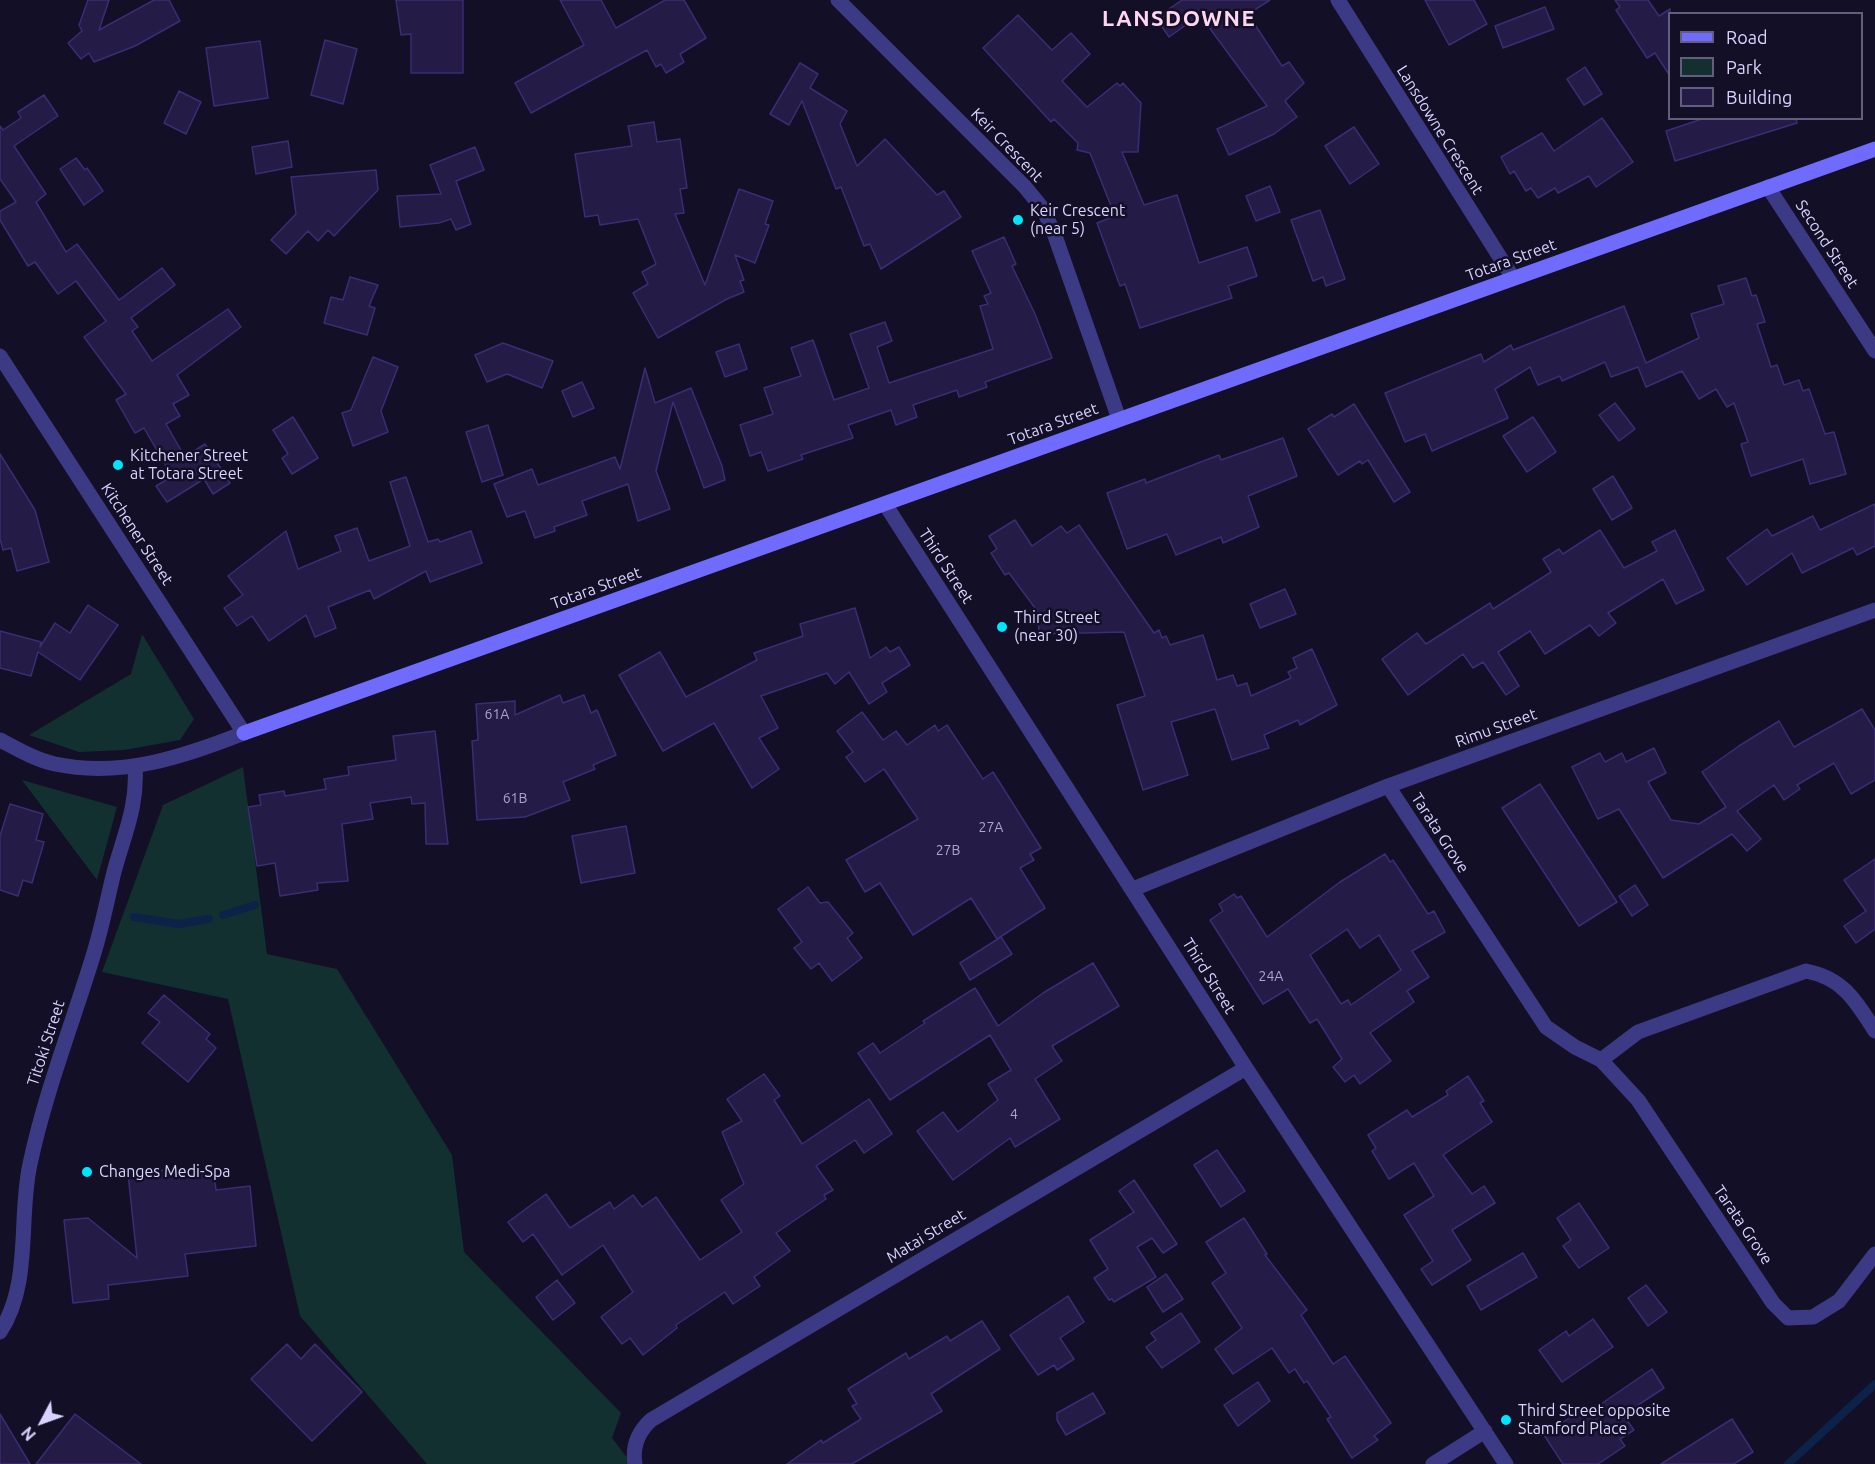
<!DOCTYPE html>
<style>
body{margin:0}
#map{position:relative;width:1875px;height:1464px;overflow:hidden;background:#130f26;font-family:Ubuntu,sans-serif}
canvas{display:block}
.legend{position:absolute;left:1668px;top:12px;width:195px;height:108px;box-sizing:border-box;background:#130f26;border:2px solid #625e7d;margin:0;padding:8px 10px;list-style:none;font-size:18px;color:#d9d4ff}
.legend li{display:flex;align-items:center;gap:12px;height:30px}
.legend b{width:30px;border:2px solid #625e7d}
.north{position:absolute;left:12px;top:1392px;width:60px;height:60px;-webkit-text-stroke:4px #130f26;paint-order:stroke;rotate:229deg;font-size:16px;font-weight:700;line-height:24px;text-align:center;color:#d9d4ff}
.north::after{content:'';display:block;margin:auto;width:21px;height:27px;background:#d9d4ff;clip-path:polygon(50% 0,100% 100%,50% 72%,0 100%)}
</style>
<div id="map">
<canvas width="1875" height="1464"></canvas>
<ul class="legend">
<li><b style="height:8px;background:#6f6bff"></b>Road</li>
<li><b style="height:16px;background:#12302f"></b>Park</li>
<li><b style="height:16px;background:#241b47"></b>Building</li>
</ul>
<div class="north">N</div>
</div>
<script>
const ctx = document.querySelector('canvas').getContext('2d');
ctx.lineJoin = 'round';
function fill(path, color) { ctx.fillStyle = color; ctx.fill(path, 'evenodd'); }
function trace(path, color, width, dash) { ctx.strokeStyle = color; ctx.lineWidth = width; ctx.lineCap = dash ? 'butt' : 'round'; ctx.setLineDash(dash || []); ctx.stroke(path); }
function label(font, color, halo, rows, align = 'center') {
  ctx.font = font + ' Ubuntu,sans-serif'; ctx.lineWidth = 5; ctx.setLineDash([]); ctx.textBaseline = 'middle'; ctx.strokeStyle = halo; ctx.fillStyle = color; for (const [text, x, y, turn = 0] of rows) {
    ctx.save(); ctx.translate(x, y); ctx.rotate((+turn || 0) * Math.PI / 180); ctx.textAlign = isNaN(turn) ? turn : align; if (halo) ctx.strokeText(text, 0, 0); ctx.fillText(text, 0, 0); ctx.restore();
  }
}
const green = new Path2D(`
 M142,634L194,719L180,740L124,750L79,752L29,735L131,674Z
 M243,767L267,954L337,969L452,1155L464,1252L621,1413L612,1438L632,1464H427L300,1316L228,999L102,972L163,805Z
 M22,780L117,807L97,880Z`);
const stream = new Path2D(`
 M223,915L255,905
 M134,917L179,924L209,919
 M1788,1464L1875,1384`);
const building = new Path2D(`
 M88,0H109L99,30L154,0H169L180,21L135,46L94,62L89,53L81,59L68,43L82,31L79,25Z
 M396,0H463V73H411V34L401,35Z
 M560,0H601L616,28L665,0H684L706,38L680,54L684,62L666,73L661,64L656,67L647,50L531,113L515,83L584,45Z
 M1182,0H1270L1248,14L1282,66L1289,62L1304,83L1285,101L1297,117L1274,134L1229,155L1217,129L1267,106L1200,15L1169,37L1156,18Z
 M1425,0H1474L1487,24L1449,45Z
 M1615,0H1648L1659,16L1670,9V76L1655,53L1647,58L1616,10L1620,7Z
 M1545,7L1554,29L1503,48L1495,26Z
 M1018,15L1052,50L1071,33L1090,54L1062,81L1087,107L1117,83L1120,86L1123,83L1141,103L1138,152H1122L1144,205L1177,195L1199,263L1247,247L1257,276L1228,286L1232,298L1140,328L1125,284L1120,286L1097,223L1115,216L1090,153L1077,150L1078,143L1054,119L1051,122L983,48Z
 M325,40L357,49L343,104L311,95Z
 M260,41L268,98L214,106L206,48Z
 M800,63L818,74L810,88L847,111L840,124L857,166L885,139L937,195L944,191L961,217L881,269L870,244L864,246L841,187L836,189L802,101L789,125L770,114Z
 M1585,67L1602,94L1584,105L1567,79Z
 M179,91L201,102L186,134L164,123Z
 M44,95L58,116L14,146L46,194L36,202L66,252L77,244L119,300L162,268L175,285L131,318L138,327L132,331L152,361L228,309L241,327L177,375L189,395L173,404L180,416L166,424L185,457L205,444L230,483L213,494L204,479L167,502L156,486L171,477L167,468L144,428L135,433L116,400L126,394L84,337L106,321L76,281L58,294L35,262L28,266L0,220V211L16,202L0,179V126L3,130L21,118L18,112Z
 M1602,118L1633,162L1596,187L1589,176L1558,193L1555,188L1538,198L1531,188L1526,191L1514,171L1510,174L1501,157L1542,133L1554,151Z
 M1705,118H1796L1797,123L1675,161L1666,131Z
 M654,122L657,142L680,139L687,188L680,189L684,213L675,214L705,285L739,189L773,201L765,224L769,225L755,263L735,255L744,280L740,281L744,292L727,299L658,338L633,293L648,284L642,272L656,264L638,219L600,225L598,215L585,217L575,154L632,146L628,126Z
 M1354,127L1379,164L1350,184L1325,146Z
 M288,141L292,167L256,174L252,147Z
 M475,147L484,170L456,181L471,224L456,230L451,219L439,223L400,227L397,196L441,194L430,165Z
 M76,158L85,170L87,168L103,191L84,205L60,169Z
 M376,170L378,190L334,236L328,230L318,241L308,231L286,254L271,240L296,214L291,177Z
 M1270,186L1280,212L1256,221L1246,196Z
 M1320,210L1345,279L1326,286L1323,277L1313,281L1291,220Z
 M1004,237L1016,264L1012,266L1035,314L1052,358L985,382L987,387L959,397L957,390L913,405L917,417L896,425L891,410L848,425L853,438L801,455L803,459L768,471L761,452L750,456L740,425L773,414L764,388L801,376L791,348L813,340L834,400L869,388L850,334L885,322L892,341L877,347L889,383L993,349L980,306L988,304L984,296L991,293L972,251Z
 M350,277L378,285L369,306L375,308L367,335L324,323L331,297L343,300Z
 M1746,278L1752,296L1756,295L1765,322L1757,324L1771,367L1777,365L1784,385L1799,380L1803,391L1809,389L1825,434L1834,432L1846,474L1810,484L1803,459L1751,476L1741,444L1748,442L1734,403L1727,407L1716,389L1699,399L1682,371L1646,387L1638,367L1611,377L1605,362L1562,381L1560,376L1538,385L1530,367L1495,389L1508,418L1432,451L1425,434L1405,442L1385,393L1481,354L1484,362L1511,345L1513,350L1624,306L1646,363L1699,338L1691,314L1724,304L1718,286Z
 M503,343L553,361L542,388L507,374L487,382L475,355Z
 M739,344L747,369L725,377L716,352Z
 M373,357L398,367L381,411L388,432L353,446L342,413L351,410Z
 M645,368L655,403L691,388L722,466L725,480L704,488L673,402L656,471L670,509L638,521L628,484L582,501L587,515L554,527L555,531L535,538L525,511L507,517L494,484L532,469L538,485L615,457L620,469Z
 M582,382L594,408L573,417L562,391Z
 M1615,403L1635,429L1619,441L1599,415Z
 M1354,404L1410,492L1394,502L1368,460L1362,464L1360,461L1338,475L1308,429L1332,414L1334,417Z
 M293,417L318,458L292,474L282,458L288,454L273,430Z
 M1533,417L1556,452L1527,472L1503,436Z
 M488,425L503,475L482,482L466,432Z
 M1283,438L1297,476L1248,496L1259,527L1223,543L1221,537L1176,555L1167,534L1127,549L1107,493L1145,479L1146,483L1219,455L1221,460Z
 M0,454L35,510L49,562L17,571L11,548L3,550L0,539Z
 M1613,476L1632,508L1612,520L1593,489Z
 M406,477L428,542L438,539L440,542L471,531L482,563L430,582L426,571L374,599L370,590L328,607L336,628L315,637L306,615L269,641L252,616L237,626L224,608L243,595L228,576L286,531L298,569L341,551L335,536L357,528L369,561L410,546L390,482Z
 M1875,504V546L1857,555L1853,548L1802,573L1792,553L1747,585L1727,558L1767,529L1772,536L1813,516L1820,530Z
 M1015,520L1032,546L1061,526L1067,533L1079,525L1154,633L1159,630L1162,638L1166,636L1170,645L1203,635L1217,680L1233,675L1237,686L1247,683L1251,696L1291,678L1288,672L1297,668L1293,658L1312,649L1337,705L1300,725L1298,720L1264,735L1269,748L1232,760L1215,709L1171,722L1188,775L1143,790L1117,705L1145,696L1124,632L1039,634L1038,612L1009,573L1005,575L991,553L997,549L989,536Z
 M1600,530L1624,568L1657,551L1652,542L1675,530L1704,590L1676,604L1663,579L1608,613L1616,623L1599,636L1590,625L1545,654L1530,631L1498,652L1519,686L1506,695L1483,662L1473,668L1463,654L1408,695L1382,659L1417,633L1426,644L1490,603L1493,609L1551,572L1543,559L1559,549L1563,554Z
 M1285,589L1296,614L1260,628L1250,604Z
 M88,605L118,625L80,680L38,652L31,676L0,668V631L41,642L40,647L55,623L70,633Z
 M855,608L870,658L886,647L890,652L899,647L910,665L882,683L887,692L869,704L849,672L835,684L827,673L761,696L778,728L759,738L779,769L752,788L714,723L663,751L619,675L660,652L686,697L757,660L754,653L803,636L800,624Z
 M560,695L563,703L584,695L591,713L597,710L616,755L593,765L595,769L563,782L570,800L525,817L477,820L472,741L478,740L476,704L515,701V715Z
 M1862,709L1875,730V780L1851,794L1834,763L1797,785L1800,789L1784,800L1774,785L1737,811L1761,839L1747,851L1732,834L1663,878L1619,809L1598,819L1572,767L1600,753L1605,762L1622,753L1626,762L1654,748L1666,773L1648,782L1671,820L1699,824L1726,807L1702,772L1739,746L1779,721L1794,747Z
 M862,712L883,740L896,731L907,745L935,725L938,731L947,725L983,779L993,772L1041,848L1030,854L1034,860L1020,868L1045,908L997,939L971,898L913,935L880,883L865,892L846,860L918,819L884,769L865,782L846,757L853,752L837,731Z
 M435,731L448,844H426L425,803L412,804L411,797L370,803L373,819L342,824L348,881L317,883L318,890L280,896L275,863L257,866L248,807L261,805L259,795L284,791L285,796L326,789L324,779L349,775L348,767L396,760L393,736Z
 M1540,784L1617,902L1579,926L1502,808Z
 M10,804L43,814L36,840L44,842L32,883L23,880L18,896L0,890V836Z
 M626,826L635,873L581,883L572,836Z
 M1385,854L1390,862L1393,860L1428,914L1434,911L1445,932L1412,951L1429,977L1407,991L1414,1002L1370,1033L1391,1061L1360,1084L1354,1075L1345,1082L1333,1067L1342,1059L1317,1019L1310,1023L1288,989L1263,1004L1210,920L1223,911L1219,904L1234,894L1237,898L1241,896L1267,937L1340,882ZM1347,929L1360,948L1379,935L1401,970L1351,1005L1348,1000L1341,1004L1310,955Z
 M1875,859V929L1856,943L1844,926L1866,911L1844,880Z
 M1635,885L1648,905L1632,916L1619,896Z
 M808,887L820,903L828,902L853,933L847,938L862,958L832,981L819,963L811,969L794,948L802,942L778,909Z
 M1001,937L1012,954L970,980L960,963Z
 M1093,963L1119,1006L1052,1046L1062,1061L1035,1079L1060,1119L1015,1147L1010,1138L953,1180L917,1131L943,1112L958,1132L998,1100L988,1084L1011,1070L990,1035L890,1100L858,1053L873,1043L880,1053L925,1023L923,1021L975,988L998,1026L1043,993Z
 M164,995L210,1034L206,1039L216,1048L188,1082L142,1043L160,1022L148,1013Z
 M764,1074L780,1096L774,1100L802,1144L869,1099L892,1134L864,1153L855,1140L816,1166L833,1190L824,1195L826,1199L776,1233L790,1251L754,1277L760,1286L733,1304L725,1292L676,1325L677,1328L643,1355L630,1338L622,1344L601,1317L633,1292L603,1245L562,1275L533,1234L523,1242L508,1222L546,1194L570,1228L610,1202L614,1209L633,1195L642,1207L656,1197L700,1260L742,1232L721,1200L744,1184L722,1132L742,1121L727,1099Z
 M1468,1076L1484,1101L1480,1103L1492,1122L1443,1155L1472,1194L1484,1186L1495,1203L1452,1230L1471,1260L1432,1285L1421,1269L1433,1261L1404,1215L1434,1196L1414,1163L1389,1179L1372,1151L1376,1148L1368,1135L1407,1110L1412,1117L1448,1095L1446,1091Z
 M1217,1150L1245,1191L1221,1207L1194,1165Z
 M176,1169L177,1177L214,1173L216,1190L250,1186L256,1246L185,1254L188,1276L108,1285L109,1299L73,1303L64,1220L88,1218L137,1258L128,1174Z
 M1134,1180L1177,1244L1163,1253L1152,1238L1137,1247L1156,1277L1114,1302L1112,1299L1109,1300L1094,1278L1108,1269L1090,1240L1134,1212L1119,1191Z
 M1579,1203L1609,1248L1579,1268L1563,1246L1571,1240L1557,1218Z
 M1244,1218L1267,1254L1265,1255L1307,1310L1301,1315L1333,1364L1345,1356L1391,1423L1374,1436L1378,1440L1352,1458L1327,1419L1331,1417L1307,1381L1304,1383L1295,1369L1289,1373L1272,1348L1233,1374L1215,1349L1242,1328L1212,1283L1226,1273L1206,1242Z
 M1523,1253L1537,1277L1481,1310L1467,1286Z
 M1166,1274L1183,1299L1163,1312L1147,1287Z
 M557,1280L575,1303L553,1320L536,1297Z
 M1646,1285L1667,1312L1648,1326L1628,1298Z
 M1068,1296L1084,1322L1060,1338L1074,1359L1057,1370L1054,1365L1038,1375L1010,1335Z
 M1181,1313L1200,1342L1162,1368L1146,1347L1156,1340L1151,1333Z
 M1593,1319L1613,1347L1562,1382L1539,1350L1566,1331L1569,1336Z
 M982,1321L1000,1349L931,1394L942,1411L852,1464H787L821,1440L823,1443L861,1419L852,1406L857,1404L848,1389L906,1353L909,1359L947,1336L950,1341Z
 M287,1344L301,1359L315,1344L362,1392L312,1441L251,1379Z
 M1652,1369L1664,1388L1623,1415L1634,1430L1620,1439L1625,1446L1598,1464H1563L1544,1435L1578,1412L1582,1417Z
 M1258,1382L1270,1401L1238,1426L1224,1405Z
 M1093,1393L1105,1413L1066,1435L1057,1420V1413Z
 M0,1414L30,1464H0Z
 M75,1414L141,1464H36Z
 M1732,1419L1753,1452L1734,1464H1661Z`);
const street = new Path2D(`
 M838,0L1025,187L1043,209L1054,233L1119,419
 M1338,0L1513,278
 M1768,187L1875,351
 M0,356L244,733C183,757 121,778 55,764C36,760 17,749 0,740
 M885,504L1246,1068L1506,1464
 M1388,786L1546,1027L1575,1047L1601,1060L1638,1100L1773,1303L1788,1318L1813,1317L1839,1301L1875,1254
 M1133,889L1388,786L1875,610
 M1601,1060L1638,1032L1806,971C1843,978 1856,1001 1875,1031
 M0,1332C32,1283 18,1218 30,1164C45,1093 72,1025 93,956C102,928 107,900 114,872C124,835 138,806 135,766
 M635,1464C632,1446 638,1432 651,1420L1246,1068
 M1433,1464L1485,1431`);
const secondary = new Path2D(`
 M244,733L1875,149`);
const markers = [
 [1018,220,6,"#00e5ff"],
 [118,465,6,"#00e5ff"],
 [1002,627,6,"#00e5ff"],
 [87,1172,6,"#00e5ff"],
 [1506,1420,6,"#00e5ff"]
];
const numberNames = [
 ["61A",497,714],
 ["61B",515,798],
 ["27A",991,827],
 ["27B",948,850],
 ["24A",1271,976],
 ["4",1014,1114]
];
const streetNames = [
 ["Lansdowne Crescent",1440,130,58],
 ["Keir Crescent",1007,145,46],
 ["Second Street",1827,244,57],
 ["Totara Street",1511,260,-20],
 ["Totara Street",1053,424,-20],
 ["Kitchener Street",137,534,57],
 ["Third Street",946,566,57],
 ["Totara Street",596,588,-20],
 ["Rimu Street",1496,728,-20],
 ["Tarata Grove",1440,833,57],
 ["Third Street",1209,976,58],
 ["Titoki Street",46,1043,-72],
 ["Tarata Grove",1743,1225,56],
 ["Matai Street",926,1236,-31]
];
const poiNames = [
 ["Keir Crescent",1030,211],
 ["(near 5)",1030,229],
 ["Kitchener Street",130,456],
 ["at Totara Street",130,474],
 ["Third Street",1014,618],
 ["(near 30)",1014,636],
 ["Changes Medi-Spa",99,1172],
 ["Third Street opposite",1518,1411],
 ["Stamford Place",1518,1429]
];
const districtNames = [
 ["LANSDOWNE",1179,19]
];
fill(green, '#12302f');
trace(stream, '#0c2248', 8);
fill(building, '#241b47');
trace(building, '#3b2d73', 1.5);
trace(street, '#3d3a85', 15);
trace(secondary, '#6f6bff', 15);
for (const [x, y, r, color] of markers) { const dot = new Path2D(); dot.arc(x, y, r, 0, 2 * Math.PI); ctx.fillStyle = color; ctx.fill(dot); trace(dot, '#130f26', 2); }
label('14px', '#aca6d1', null, numberNames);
label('16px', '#d9d4ff', '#130f26', streetNames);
label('16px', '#d9d4ff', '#130f26', poiNames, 'left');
ctx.letterSpacing = '1.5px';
label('bold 22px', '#ffd6f0', '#130f26', districtNames);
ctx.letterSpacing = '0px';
</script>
